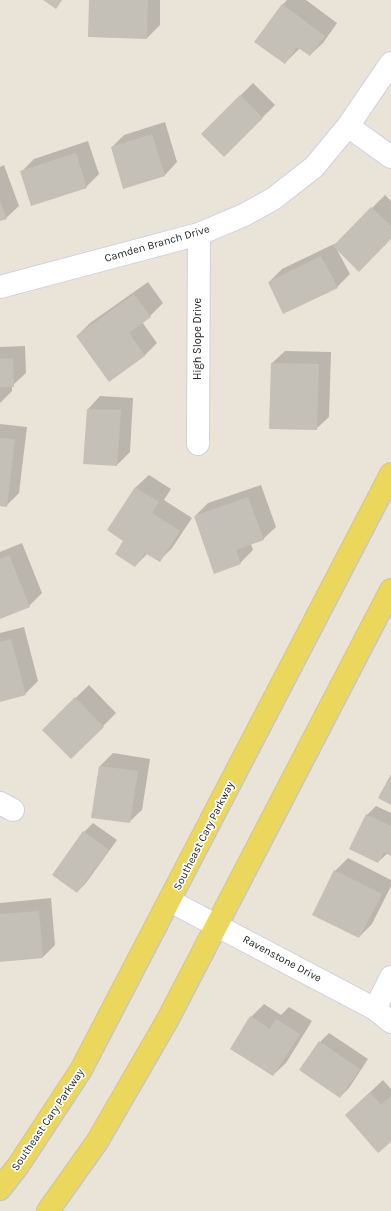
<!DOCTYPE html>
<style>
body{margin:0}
canvas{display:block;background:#e9e3d8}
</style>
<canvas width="391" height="1211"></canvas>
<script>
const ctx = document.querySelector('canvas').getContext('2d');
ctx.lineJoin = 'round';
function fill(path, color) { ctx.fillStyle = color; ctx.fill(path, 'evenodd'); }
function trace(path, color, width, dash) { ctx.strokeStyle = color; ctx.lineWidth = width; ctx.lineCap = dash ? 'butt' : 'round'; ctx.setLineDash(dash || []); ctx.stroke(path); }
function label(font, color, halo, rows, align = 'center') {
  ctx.font = font + ' Karla,sans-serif'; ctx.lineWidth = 3.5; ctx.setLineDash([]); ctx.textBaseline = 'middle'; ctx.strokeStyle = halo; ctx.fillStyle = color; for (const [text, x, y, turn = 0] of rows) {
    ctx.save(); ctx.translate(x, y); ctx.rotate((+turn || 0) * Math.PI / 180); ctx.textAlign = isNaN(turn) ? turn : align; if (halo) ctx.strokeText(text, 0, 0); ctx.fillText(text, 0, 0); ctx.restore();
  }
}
const shadow = new Path2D(`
 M90,0H160V25L147,38Z
 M287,0H306L337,23L323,43L310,55L300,48L285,63L282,5Z
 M253,83L275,105L224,156L202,134Z
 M165,122L177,162L165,175L112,147L124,135Z
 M88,141L99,174L86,187L21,172L34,159Z
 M4,165L19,206L6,218L0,220V167Z
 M385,195L391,201V238L336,248L350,274L337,287L283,312L269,282L282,269L334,244L335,245Z
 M148,282L163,303L150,316L142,322L157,343L145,355L109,381L77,336L90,323Z
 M25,346L26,373L12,386V391L0,403V347Z
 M285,351L331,352L329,417L316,429L272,363Z
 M100,396L133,398L130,452L117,465L88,409Z
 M0,424L27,427L19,493L6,506L0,505Z
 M149,475L171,489L164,500L192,518L172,548L159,561L148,553L135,566L125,541L108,530L136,487Z
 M261,485L276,527L263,539L251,544L253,550L240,563L195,516L208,503Z
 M22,543L42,593L29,606L0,618V552Z
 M24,627L38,681L25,694L0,701V633Z
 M89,685L116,713L71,758L43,730Z
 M113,753L150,759L142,810L129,822L93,817L100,766Z
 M376,806L391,813V854L388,853L378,862L367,815Z
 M93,823L117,840L86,883L77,892L53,874L84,832Z
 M348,858L391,880V886L372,924L359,937L335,871Z
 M51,898L55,945L43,957L0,961V903Z
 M264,1004L281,1015L289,1007L312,1021L286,1063L273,1075L251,1017Z
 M329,1033L368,1059L349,1088L340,1097L320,1042Z
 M383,1080L391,1089V1141L346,1115Z`);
const building = new Path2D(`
 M43,0H62L56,9Z
 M89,0H148L147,39L88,37Z
 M282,4L325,36L310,56L297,47L285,64L254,42Z
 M240,95L263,118L224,157L201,134Z
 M152,134L165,176L123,189L111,147Z
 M76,153L87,188L31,206L20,171Z
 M0,201L7,219L0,221Z
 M371,207L391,226V239L359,272L333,246Z
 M321,256L338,288L283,314L268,282Z
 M134,294L151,317L129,333L145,356L109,382L76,336Z
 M13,358L14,387H0V359Z
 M271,363L319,364L317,430L269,429Z
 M87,409L121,410L117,466L83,464Z
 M0,438L15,439L7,507L0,506Z
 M135,487L159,502L152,513L180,531L160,562L145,553L135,567L115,554L123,541L107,530Z
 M248,497L264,540L236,550L241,564L214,574L194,516Z
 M9,555L30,607L0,619V559Z
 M11,639L26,695L0,702V642Z
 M75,697L104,727L71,759L42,730Z
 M99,766L138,771L130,823L91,818Z
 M391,774V805L378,798Z
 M366,814L391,826V856L384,852L378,863L349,849Z
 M83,831L109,850L77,893L52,875Z
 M334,870L382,894L359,938L312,915Z
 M39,911L43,958L0,962V914Z
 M250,1016L270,1029L276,1019L300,1034L273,1076L230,1049Z
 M319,1041L360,1069L340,1098L299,1070Z
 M370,1092L381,1105L391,1096V1142L378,1153L345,1115Z`);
const minor = new Path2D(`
 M348,126L391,157
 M0,287L199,234L244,215L273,199L314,167L348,126L391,63
 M198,444L199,234
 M0,803L13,810
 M170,901L375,1009L391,1022
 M375,1009L391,977`);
const primary = new Path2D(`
 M0,1189L18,1166L81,1070L391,474
 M48,1211L97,1142L167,1021L391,590`);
const streetNames = [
 ["Camden Branch Drive",157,244,-16],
 ["High Slope Drive",198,339,-90],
 ["Southeast Cary Parkway",204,836,-63],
 ["Ravenstone Drive",282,959,28],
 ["Southeast Cary Parkway",48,1120,-56]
];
fill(shadow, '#0003');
fill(building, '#c4c0b8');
trace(minor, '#cecfe0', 24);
trace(primary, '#c3c3c3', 24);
trace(minor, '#fff', 22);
trace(primary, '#ebd75c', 22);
label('11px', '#272727', '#fff', streetNames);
</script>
